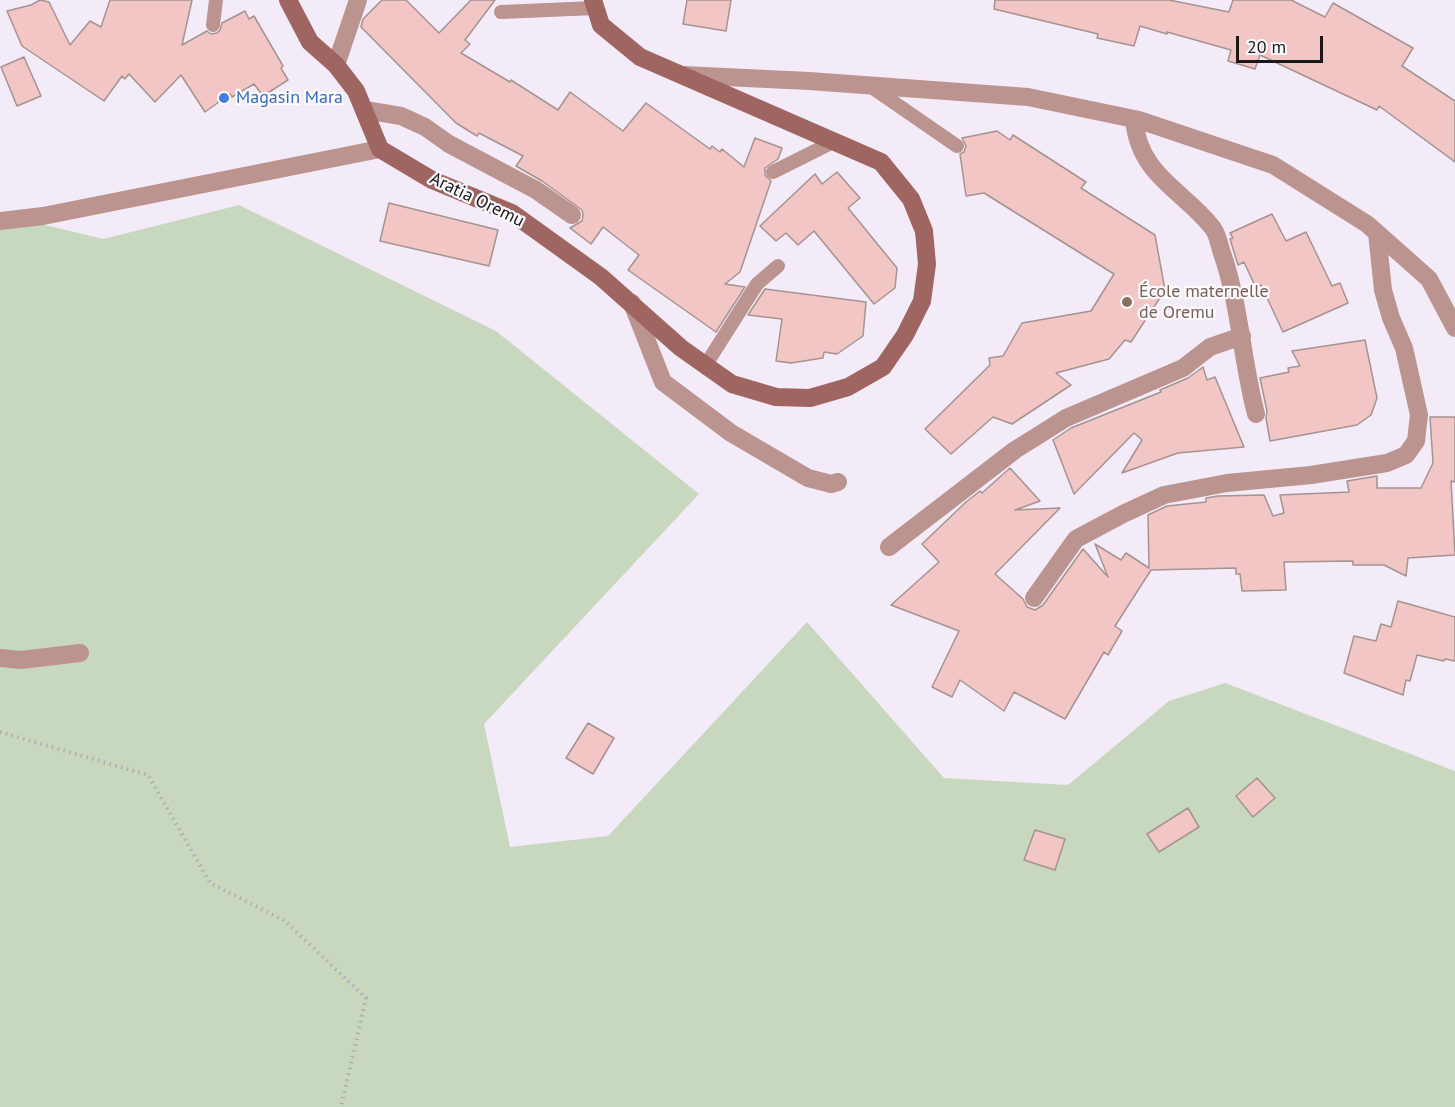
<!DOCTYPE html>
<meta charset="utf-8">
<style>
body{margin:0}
#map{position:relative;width:1455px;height:1107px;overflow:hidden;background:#f4ebf9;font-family:"PT Sans",sans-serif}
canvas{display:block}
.scale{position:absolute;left:1236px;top:36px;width:87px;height:27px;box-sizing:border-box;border:3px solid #1b181d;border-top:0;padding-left:8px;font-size:18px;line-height:21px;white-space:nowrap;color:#1b181d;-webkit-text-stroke:4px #fdfbfe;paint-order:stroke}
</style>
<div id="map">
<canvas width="1455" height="1107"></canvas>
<div class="scale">20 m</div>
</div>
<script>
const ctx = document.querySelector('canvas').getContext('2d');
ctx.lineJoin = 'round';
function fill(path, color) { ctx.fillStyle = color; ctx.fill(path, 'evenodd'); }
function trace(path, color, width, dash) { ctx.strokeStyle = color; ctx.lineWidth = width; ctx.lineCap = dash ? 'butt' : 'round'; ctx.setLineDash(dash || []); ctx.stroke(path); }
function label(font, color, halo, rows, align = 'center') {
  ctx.font = font + ' "PT Sans",sans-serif'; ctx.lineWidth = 4.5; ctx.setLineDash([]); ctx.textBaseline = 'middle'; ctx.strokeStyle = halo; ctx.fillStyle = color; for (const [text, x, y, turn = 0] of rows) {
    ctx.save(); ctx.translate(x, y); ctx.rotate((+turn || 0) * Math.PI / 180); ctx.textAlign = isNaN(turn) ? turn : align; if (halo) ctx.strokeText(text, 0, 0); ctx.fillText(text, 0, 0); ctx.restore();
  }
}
const green = new Path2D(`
 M239,205L496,331L699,494L484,724L510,847L608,836L807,622L944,778L1068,785L1169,701L1225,683L1455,771V1107H0V214L103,239Z`);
const building = new Path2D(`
 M40,0L49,2L70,45L90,21L101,27L110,0H192L182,45L207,31L211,34L217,33L220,30L222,23L245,11L249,19L254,16L283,66L281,68L288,80L263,96L254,84L232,97L230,94L205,112L181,75L155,102L129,74L125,79L122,76L104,101L22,46L7,11L31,5Z
 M382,0H406L439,33L471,0H495L465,40L470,44L461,53L510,82L511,80L558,110L570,92L623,131L646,103L710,149L712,146L720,152L722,149L744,167L755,138L782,148L778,159L765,168V175L771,181L740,272L725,284L745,287L716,332L628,270L639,255L603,227L591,244L570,228L582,221L583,215L582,210L542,181L516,166L523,156L479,133L477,136L456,123L361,27L363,19Z
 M687,0H731L726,31L683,24Z
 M995,0H1169L1229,12L1233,0H1291L1325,17L1333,3L1413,48L1402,66L1455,101V162L1379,106L1377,110L1260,55L1255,69L1228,61L1231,50L1167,32V34L1140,26L1134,46L1097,38L1098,34L994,9Z
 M24,57L41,96L17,106L1,67Z
 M997,131L1010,140L1013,135L1086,182L1081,188L1155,235L1165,290L1131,342L1125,340L1109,359L1056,373L1071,385L1012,424L993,417L951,454L925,429L990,365L989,358L1003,356L1022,323L1091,311L1114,274L984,193L966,196L960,154L964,152L966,146L962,138Z
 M837,172L860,198L848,208L897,268L895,288L874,304L814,231L798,245L786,233L776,241L760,226L815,174L822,184Z
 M389,203L498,230L489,266L380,241Z
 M1272,214L1286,241L1306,232L1332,286L1340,283L1348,303L1283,332L1261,285L1256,288L1244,262L1238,265L1230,239L1233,238L1230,233Z
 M765,289L866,302L863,336L837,354L824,352L823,358L791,363L776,361L782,319L748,315Z
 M1365,340L1377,398L1371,415L1357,425L1270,441L1266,418L1267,411L1260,378L1289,372L1288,368L1300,366L1292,351Z
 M1203,367L1207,380L1215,377L1244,447L1178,453L1122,473L1142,440L1134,433L1074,494L1053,440L1071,428L1161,392L1160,390L1188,378Z
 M1430,417H1455V482L1451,481L1455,555L1408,558L1406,576L1384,565H1353V561L1284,562L1286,590L1242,591L1240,574H1236V568L1151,570L1115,626L1122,631L1108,655L1104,652L1065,719L1014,692L1004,711L960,680L952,697L932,687L959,631L891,605L939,562L922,544L966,502L980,491L982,493L1010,468L1040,501L1015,510L1060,508L995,574L1023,599L1027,607L1035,610L1043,605L1083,549L1108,577L1095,544L1121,560L1126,553L1149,568L1148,515L1167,506L1206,502V498L1218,496L1264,495L1273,516L1284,513L1280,495L1349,492L1347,481L1377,476V488H1421L1433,463Z
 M1398,601L1455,617V661L1445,659L1444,661L1417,655L1410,681L1406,680L1403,695L1344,673L1354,636L1376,641L1381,624L1391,627Z
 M588,723L614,738L593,774L566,758Z
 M1257,778L1275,798L1253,817L1236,796Z
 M1188,808L1199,827L1159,852L1147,834Z
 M1035,830L1065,839L1055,870L1024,860Z`);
const path = new Path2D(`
 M0,732L148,775L210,883L285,921L366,998L341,1107`);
const lane = new Path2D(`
 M501,12L595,8
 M213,25L216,0
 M870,86L957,146
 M773,172L835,141
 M705,366L757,284L778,266`);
const street = new Path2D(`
 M336,65L358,0
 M683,75L809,81L1028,97L1139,120L1273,165L1367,224L1429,279L1455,328
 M365,110L401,116L425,127L449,144L536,190L572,215
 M1134,119C1139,176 1182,189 1212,227C1218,234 1219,245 1222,253C1240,305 1242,361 1256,414
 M0,221L43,216L380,149
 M632,303L663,382L731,433L808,478L831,484L838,482
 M889,547L1015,450L1066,418L1183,368L1210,347L1242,336
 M1034,598L1076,539L1123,514L1164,495L1227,483L1311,475L1387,463L1406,455L1416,441L1419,415L1404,348L1391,318L1383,290L1377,233
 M0,658L21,660L80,653`);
const secondary = new Path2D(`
 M288,0L310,42L336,65L356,91L380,149L432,180L512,213L601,277L681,348L732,384L776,397L810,398L848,387L883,367L905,335L922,301L927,264L924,231L911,199L881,162L640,57L601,25L593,0`);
const markers = [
 [224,98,6,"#3f7fe0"],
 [1127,302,6,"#8d6e63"]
];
const shopNames = [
 ["Magasin Mara",236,98]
];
const streetNames = [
 ["Aratia Oremu",477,200,26]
];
const educationNames = [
 ["École maternelle",1139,292],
 ["de Oremu",1139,313]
];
fill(green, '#c8d8bf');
fill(building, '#f2c6c4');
trace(building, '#a59392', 1.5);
trace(path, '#b2abb6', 4, [1.5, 4.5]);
trace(lane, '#bb938f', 14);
trace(street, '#bb938f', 18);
trace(secondary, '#9f6661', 18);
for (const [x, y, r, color] of markers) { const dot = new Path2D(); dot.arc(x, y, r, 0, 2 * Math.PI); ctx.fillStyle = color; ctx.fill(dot); trace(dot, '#fdfbfe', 2); }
label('18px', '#366cbe', '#fdfbfe', shopNames, 'left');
label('18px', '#1b181d', '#fdfbfe', streetNames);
label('18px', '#785e54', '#fdfbfe', educationNames, 'left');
</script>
